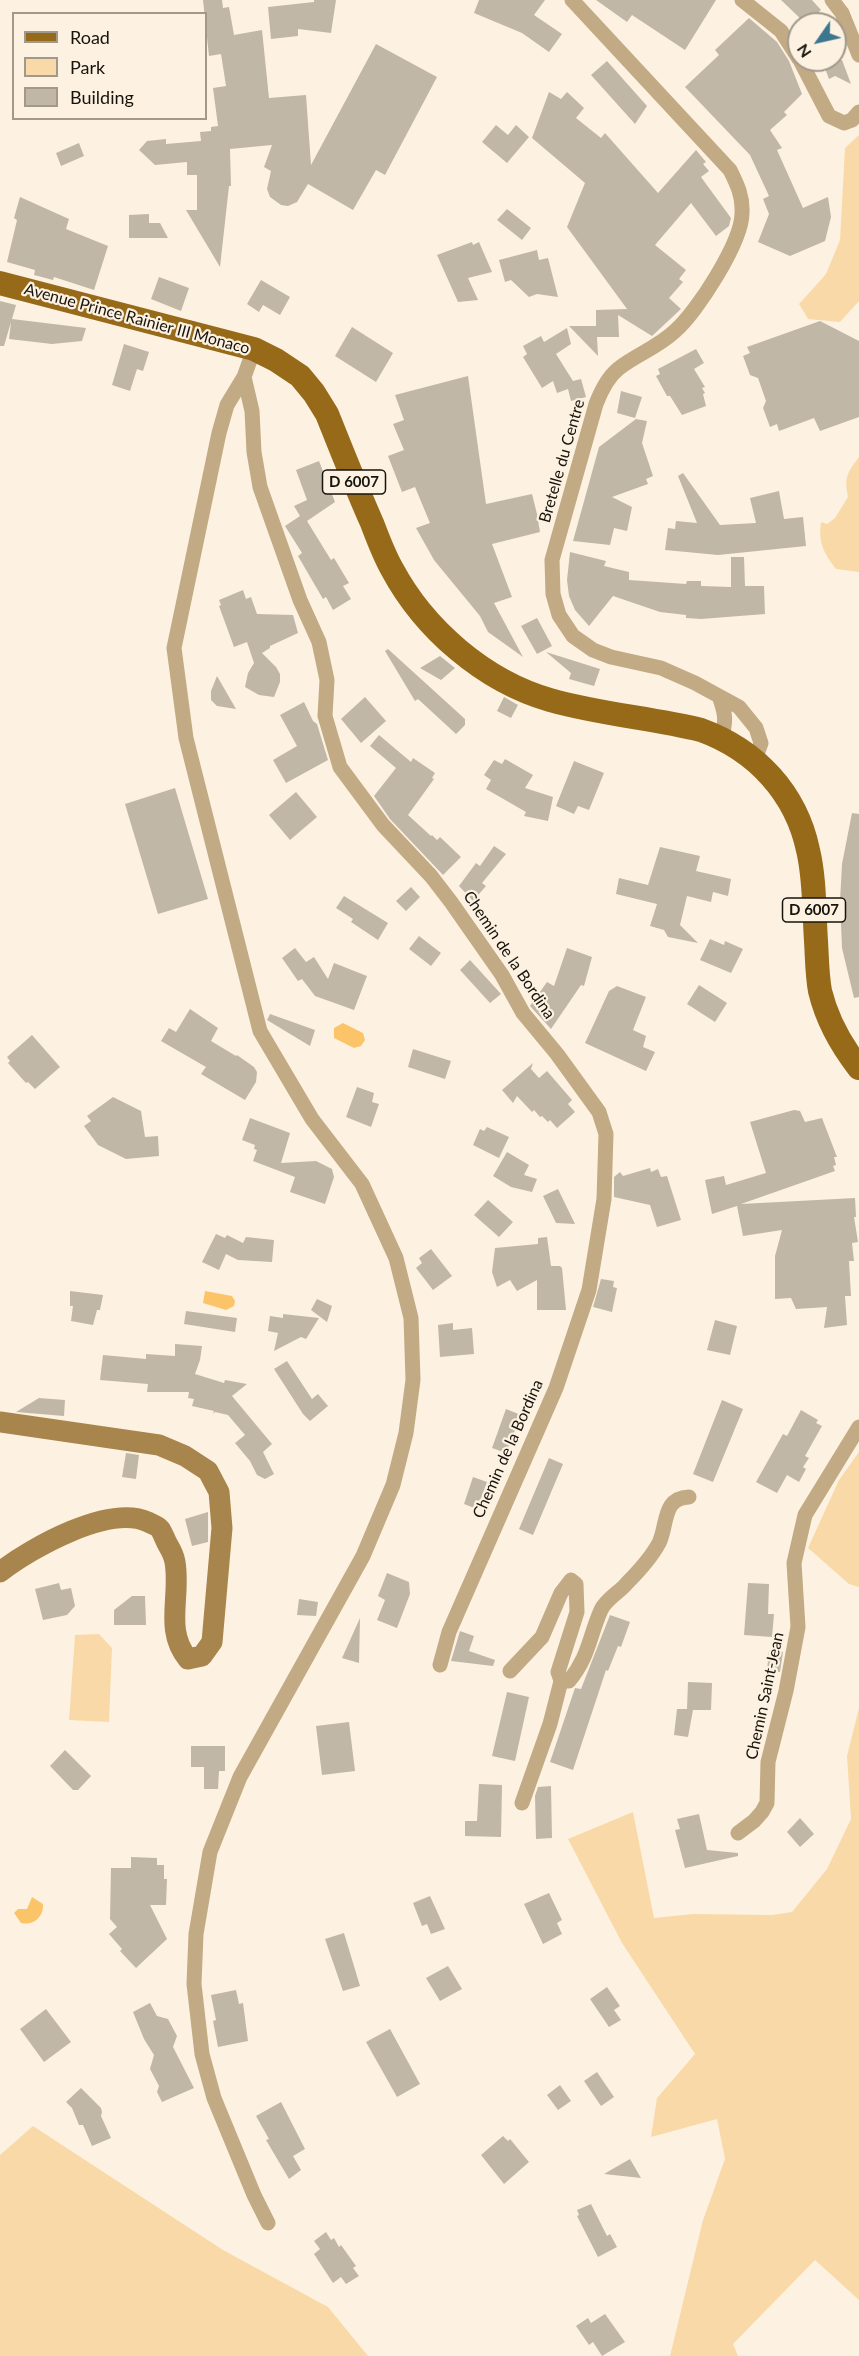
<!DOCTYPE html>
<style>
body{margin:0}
#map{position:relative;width:859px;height:2356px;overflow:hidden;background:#fdf2e1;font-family:Lato,sans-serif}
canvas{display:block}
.legend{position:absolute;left:12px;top:12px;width:195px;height:108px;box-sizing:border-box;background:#fdf2e1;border:2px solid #a1998c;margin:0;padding:8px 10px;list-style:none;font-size:18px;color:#17130d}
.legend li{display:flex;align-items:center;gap:12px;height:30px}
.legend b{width:30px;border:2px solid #a1998c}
.north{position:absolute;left:787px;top:12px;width:60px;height:60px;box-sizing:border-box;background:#fdf2e1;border:2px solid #a1998c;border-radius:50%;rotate:236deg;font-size:16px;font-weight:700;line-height:24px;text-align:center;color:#17130d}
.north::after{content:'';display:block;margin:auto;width:21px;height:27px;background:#3c768f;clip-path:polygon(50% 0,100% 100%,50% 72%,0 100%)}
</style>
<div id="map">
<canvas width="859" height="2356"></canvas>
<ul class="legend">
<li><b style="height:8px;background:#966a19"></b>Road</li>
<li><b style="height:16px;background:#fad9a8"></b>Park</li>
<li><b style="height:16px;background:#c1b7a7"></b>Building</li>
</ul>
<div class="north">N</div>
</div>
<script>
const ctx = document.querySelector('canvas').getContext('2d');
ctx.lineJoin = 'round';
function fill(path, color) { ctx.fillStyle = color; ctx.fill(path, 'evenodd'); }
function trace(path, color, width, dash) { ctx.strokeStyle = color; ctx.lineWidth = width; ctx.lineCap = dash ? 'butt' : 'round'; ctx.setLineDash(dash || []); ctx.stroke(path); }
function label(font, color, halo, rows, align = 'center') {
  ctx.font = font + ' Lato,sans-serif'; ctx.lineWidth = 4.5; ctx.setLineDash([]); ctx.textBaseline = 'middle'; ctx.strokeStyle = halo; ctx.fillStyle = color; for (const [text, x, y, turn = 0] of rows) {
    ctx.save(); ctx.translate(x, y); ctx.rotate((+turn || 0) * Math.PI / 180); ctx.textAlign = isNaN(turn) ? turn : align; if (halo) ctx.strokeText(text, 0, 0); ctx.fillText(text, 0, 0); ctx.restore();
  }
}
const green = new Path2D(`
 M859,135V301L840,322L808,319L799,304L826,274L840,240L845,148Z
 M859,457V572L836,569C824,553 818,543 821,522L827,524L835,518L848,497C844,477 847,473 859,457Z
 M859,1452V1587L849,1584L808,1548L839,1480Z
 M99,1634L112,1648L109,1722L69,1720L75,1635Z
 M859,1708V2300L815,2260L733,2344L738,2356H670L703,2220L725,2159L717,2119L651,2137L657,2098L695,2054L622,1943L568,1839L633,1812L654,1918L693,1914L772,1915L792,1912L827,1869L851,1819L847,1756Z
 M33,2126L223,2250L328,2307L368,2356H0V2155Z`);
const water = new Path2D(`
 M343,1023L363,1033L365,1040L361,1046L354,1048L334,1038V1028Z
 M205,1291L232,1296L235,1301L234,1306L226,1310L203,1303Z
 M32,1897L43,1904C44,1916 34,1926 21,1923L14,1913L18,1909H27Z`);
const building = new Path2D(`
 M203,0H222L223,8L229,7L234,35L262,30L269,98L306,95L311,165L376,44L437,77L385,175L376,170L353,210L308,184L297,202L288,206L281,205L270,197L267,189L271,171L264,167L272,145L230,149L231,186H229L220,267L186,210H197V175H187V162L155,165L139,150L147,141L166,139V144L201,141L200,132L211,131V127L218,126L213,88L226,86L221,54L209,56Z
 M314,0H336L331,33L298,29V36L271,39L268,7L314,2Z
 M479,0H545L534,15L562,34L549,52L522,33L474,13Z
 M596,0H716L685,50L632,15L627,22Z
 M781,0H812L821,10L806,24Z
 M749,18L777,42L789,61L802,94L784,112L787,115L770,130L782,148L777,150L803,208L828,197L831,217L825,241L790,256L758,242L769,214L763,199L769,196L750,155L685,87L719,55L715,50Z
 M822,60H842L851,84L835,76L829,79Z
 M607,61L647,106L635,124L591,75Z
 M549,92L561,99L567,92L584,108L576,118L601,138L605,133L658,193L696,150L706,162L703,164L709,171L701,177L731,218L729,226L716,236L691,203L655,245L686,270L679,279L683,282L669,298L681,309L652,336L618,315L619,337H597L598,356L569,326H596V310L627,309L567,227L585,183L532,138Z
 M496,125L508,135L516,125L529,137L507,163L482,142Z
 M79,143L84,156L61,166L56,153Z
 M20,197L69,219L66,229L108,246L94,290L54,277L53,280L34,275L35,270L7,262L17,220L14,218Z
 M507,209L531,228L522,240L497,220Z
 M149,214V223H160L168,238H129V215Z
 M472,242L473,245L479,242L492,272L468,278L478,300L458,302L437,255Z
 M537,250L539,260L548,258L558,297L537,294L529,297L511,280L505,282L499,260Z
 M159,277L189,288L181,311L151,299Z
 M261,280L290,297L280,315L263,305L259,312L247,304Z
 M0,301L16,305L12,319L86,328L82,341L52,344L9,339L11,322L4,346H0Z
 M820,321L859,341V417L820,431L814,418L779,431L777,424L770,427L763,408L766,401L758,378L750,375L743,356L750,353L747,347Z
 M352,327L393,353L376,382L335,356Z
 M567,328L571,344L556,354L573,381L581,379L586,397L571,401L568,389L557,393L553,381L542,388L523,357L527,354L523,346L541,336L544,342Z
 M124,344L149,352L143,371L137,369L130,391L112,385Z
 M696,349L704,363L694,369L705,387L702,388L705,393L703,394L706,406L682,415L670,396H667L656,376L660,374L658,369Z
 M468,376L486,504L532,494L537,514L540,532L492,544L512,597L494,603L523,657L488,632L480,616L434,560L416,528L430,523L415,487L402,492L388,456L404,450L393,424L404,420L395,395Z
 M621,391L642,397L635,418L617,413Z
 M636,419L647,421L642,443L653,476L646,479L648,484L612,497L632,507L627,531L614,528L610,545L573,541L599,447Z
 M319,461L335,502L307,521L331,560L334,558L349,583L343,586L351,599L333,610L326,597L323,599L298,556L302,553L285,526L300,516L294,506L307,500L296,470Z
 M683,473L720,525L756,523L750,498L779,491L784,519L803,517L806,546L718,555L665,550L668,528L675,529L676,521L697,523L678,476Z
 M570,552L606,561L604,566L629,572V580L686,584L687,581H701V586L731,587V557H744L745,586H764L765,614L701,619L686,618V615L660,612L613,596L589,626L575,610L569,596L567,580Z
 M243,590L246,599L251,597L257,614L293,615L298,633L270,646V648L262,653L276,667L280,674V682L274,697L259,695L245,687L248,673L254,663L247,642L234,647L219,606L221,605L219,600Z
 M537,618L552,646L537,654L521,626Z
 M388,649L465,719V725L456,734L418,699L415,701L385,651Z
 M546,652L600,669L594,686L569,679L571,673Z
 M440,656L455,668L441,680L420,668Z
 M217,676L236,709L217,706L211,700V691Z
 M365,697L386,721L361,743L341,719Z
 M504,697L518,705L511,718L497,711Z
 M304,702L313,721L317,724L328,760L286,783L273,760L297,746L280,715Z
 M379,735L411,762L413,758L435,773L432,778L434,779L408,815L431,836L432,835L437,840L440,837L461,857L443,875L390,819L374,796L396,768L370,746Z
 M505,759L533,775L525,788L553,797L548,821L524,816L526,812L486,789L491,780L484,775L494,760L502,764Z
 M574,761L604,773L589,810L578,806L574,814L556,806Z
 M175,788L208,899L158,914L125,804Z
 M296,792L317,817L290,840L269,815Z
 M852,813L859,814V997L854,998L842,948L840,901L842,864Z
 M494,846L506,854L482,883L486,886L473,901L459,886L476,863L480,866Z
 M660,847L700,856L696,871L731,879L728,896L713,892L711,902L687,896L680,925L698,943L668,937L664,930L650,926L657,904L616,894L619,878L648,885Z
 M411,887L420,897L406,911L396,901Z
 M344,896L388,923L378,940L351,922L353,919L336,908Z
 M419,936L441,953L431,966L409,949Z
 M710,939L724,945L725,941L743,949L731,973L700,960Z
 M295,948L306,962L314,957L328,979L334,963L367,976L354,1010L315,996L302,979L298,981L282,958Z
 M567,948L592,957L584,986L581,985L551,1029L530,1006L547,982L554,986Z
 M470,960L501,994L490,1003L460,970Z
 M699,985L727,1003L715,1022L687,1004Z
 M617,986L646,997L633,1030L646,1036L643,1047L655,1052L646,1071L585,1043L609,991Z
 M190,1009L218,1028L211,1041L236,1056L237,1055L254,1067L257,1072L256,1082L245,1100L201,1074L206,1067L161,1041L169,1028L176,1032Z
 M270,1014L315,1030L310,1046L267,1020Z
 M32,1035L60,1067L35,1089L28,1082L26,1083L8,1063L10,1061L7,1057Z
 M413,1049L451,1061L445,1079L408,1067Z
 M533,1063L531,1069L539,1078L547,1071L572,1100L568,1104L575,1112L557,1128L550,1120L548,1122L542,1116L540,1117L534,1110L532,1112L517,1096L513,1103L502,1090Z
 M357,1087L374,1093L372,1102L379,1104L371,1127L346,1117Z
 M113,1097L141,1111L145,1137L158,1136L159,1156L126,1159L98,1145L84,1126L91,1121L87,1116Z
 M794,1110L800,1111L805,1122L822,1118L837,1157H834L836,1165L833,1166L835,1171L741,1204L855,1198L856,1217H854L858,1242L852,1243L854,1261H849L851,1296H845L847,1325L824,1328L827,1307L796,1309L791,1298L775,1299V1256L782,1230L743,1236L737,1206L712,1214L705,1180L724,1176L726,1185L766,1173L750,1122Z
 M250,1118L290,1133L281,1163L316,1161L332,1169L334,1177L325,1204L290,1192L295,1177L253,1161L257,1150L254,1149L255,1145L242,1140Z
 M487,1127L509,1137L499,1158L473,1145L480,1129L484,1131Z
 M507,1152L529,1165L524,1175L537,1179L532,1192L511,1187L493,1176Z
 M650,1168L651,1172L658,1169L661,1177L667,1176L681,1220L657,1227L650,1205L614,1197V1177L620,1172L623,1176Z
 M558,1189L575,1224L556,1223L543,1196Z
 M488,1200L513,1222L499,1237L474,1215Z
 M216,1234L225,1238L227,1235L243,1243L246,1237L274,1240L272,1262L238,1260L226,1254L219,1270L202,1262Z
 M547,1237L551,1266H560L562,1268L566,1310H537V1280L517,1291L510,1280L497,1287L492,1272L495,1248L538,1244V1238Z
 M431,1249L452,1276L433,1290L416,1268L422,1263L419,1258Z
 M601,1279L614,1281L613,1287L617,1288L612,1312L593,1307Z
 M70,1291L103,1295L100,1310H97L93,1325L71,1321L73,1306H70Z
 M317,1299L332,1306L327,1322L311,1310Z
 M186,1311L237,1318L235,1332L184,1324Z
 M283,1314L319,1318L306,1339L301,1337L274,1351L278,1333L268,1331L270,1316L283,1318Z
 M715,1320L737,1326L730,1355L707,1350Z
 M453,1323V1330L472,1328L474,1354L440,1357L438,1325Z
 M175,1344L202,1346L200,1360L195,1374L224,1383L225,1380L247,1384L232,1396L272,1444L263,1452L274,1474L265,1479L257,1475L250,1461L235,1443L245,1435L228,1415L215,1412L213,1414L214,1411L192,1406L194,1399L188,1398L189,1392H147L148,1384L100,1380L103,1355L146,1359V1354L175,1356Z
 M287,1361L312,1399L318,1394L328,1406L310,1421L303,1414L274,1369Z
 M39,1398L65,1400L64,1416L16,1412Z
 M722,1400L743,1409L713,1482L693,1474Z
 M506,1409L521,1415L506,1453L492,1448Z
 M801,1410L818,1420L816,1423L822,1426L805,1456L809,1458L803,1467L806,1469L799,1482L787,1475L777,1493L756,1482L783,1434L787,1436Z
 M126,1453L139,1455L136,1479L122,1477Z
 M549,1458L563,1464L533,1535L519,1529Z
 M473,1477L487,1482L477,1509L464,1504Z
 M208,1512V1542L192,1546L185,1519Z
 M387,1573L409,1582L410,1594L397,1628L377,1620L385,1600L378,1596Z
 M59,1583L61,1590L71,1588L75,1606L67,1615L43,1620L35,1589Z
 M748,1583L769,1584L768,1614H774L772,1637L744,1635Z
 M132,1596H145L146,1625H114V1610Z
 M299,1599L318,1602L316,1616L297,1615Z
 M610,1615L630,1622L621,1647L618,1646L608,1671L606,1670L573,1770L550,1762L575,1688L581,1689Z
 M360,1618L359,1663L342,1658Z
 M460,1631L474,1636L469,1651L495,1660L493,1666L451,1661Z
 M769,1650L783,1652L780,1672L767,1671Z
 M688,1682L712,1683L711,1710H693L688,1737L674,1735L677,1709H687Z
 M507,1692L529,1697L515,1761L492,1756Z
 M349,1722L355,1771L322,1775L316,1726Z
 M191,1746H225V1771H219L218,1789H204V1767H191Z
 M65,1750L91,1776L78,1790H73L50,1766Z
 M479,1784L502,1785L501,1837L465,1836V1821H477Z
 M551,1786L552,1838L536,1839L535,1796L538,1787Z
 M699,1814L707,1850L738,1853V1856L685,1868L675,1830L680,1829L677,1819Z
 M800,1818L814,1834L800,1847L787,1832Z
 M131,1857L157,1858V1865H164V1879H167L166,1905H150L167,1939L136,1968L120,1951L122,1949L109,1934L117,1927L110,1919L111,1868H131Z
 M549,1893L562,1920L557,1923L562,1934L543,1944L524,1904Z
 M430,1896L445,1929L431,1934L427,1924L422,1926L413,1903Z
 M344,1933L360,1986L343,1991L325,1939Z
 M448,1966L462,1989L440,2001L426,1978Z
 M607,1987L620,2006L614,2010L621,2020L609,2027L590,1999Z
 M236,1990L239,2004L243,2003L248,2041L218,2047L213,2021L216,2020L211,1995Z
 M150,2003L157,2016L168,2019L177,2036L173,2047L194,2088L162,2102L157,2092L159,2086L150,2069L154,2055L144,2039L133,2012Z
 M46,2009L71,2042L44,2062L20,2029Z
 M390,2029L420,2084L397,2097L366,2042Z
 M597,2072L614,2097L601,2106L584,2081Z
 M560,2085L571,2101L558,2110L547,2095Z
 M81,2088L101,2108L102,2112L101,2116L111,2138L92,2146L83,2125H79L72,2108L66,2102Z
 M281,2102L305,2149L293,2156L301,2170L289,2179L266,2140L269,2139L256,2116Z
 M503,2136L508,2141L510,2139L529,2162L504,2184L481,2155Z
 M630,2159L641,2178L604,2174L623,2163Z
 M591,2204L607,2236L610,2234L617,2247L598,2257L577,2216L579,2215L577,2210Z
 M326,2232L331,2240L334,2238L339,2247L341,2245L356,2266L353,2268L359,2276L346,2284L341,2277L333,2283L314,2254L320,2249L314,2241Z
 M605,2314L625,2342L602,2356L593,2342L589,2345L576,2326L588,2318L591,2323Z`);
const street = new Path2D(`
 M572,0L730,170C737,184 743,196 742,213C742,242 697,312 675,331C657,348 635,355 618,369C607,378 601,391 596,404L552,560L553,594L559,615L573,636L593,650L611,657L661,668L695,683L739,707L756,728L761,743L755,760
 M742,0L781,31L799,59
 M832,0L842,13L859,55
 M800,60L829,116L844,123L852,120L859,112
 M254,349L244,377L227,405L219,433L174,648L186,738L260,1031L312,1119L362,1184L396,1258L411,1318L413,1380L406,1433L393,1485L363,1556L240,1777L210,1852L196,1934L194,1984L202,2054L214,2098L254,2195L268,2223
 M244,377L252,411L254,452L260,487L300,600L319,642L327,680L325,716L340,767L383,825L431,876L451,902L502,975L523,1013L557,1054L599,1112L606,1134L604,1199L589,1290L556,1388L449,1632L440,1665
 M719,696C725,712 727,721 721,738
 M510,1671L542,1637L561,1593L571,1580L576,1584L577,1612L558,1672L561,1681L550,1724L522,1803
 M561,1681H569C589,1657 589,1637 601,1610C606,1599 620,1592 627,1583C638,1572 652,1556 659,1543C668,1524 662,1498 689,1497
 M738,1833L754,1821L762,1812L767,1803L768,1762L786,1691L798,1627L794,1563L805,1515L859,1427`);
const secondary = new Path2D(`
 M0,1422L159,1445L185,1456L208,1471L219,1492L222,1528L212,1642L202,1656L188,1659C164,1630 181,1597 175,1562C174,1556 171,1550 168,1545C165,1540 163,1533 160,1529C157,1525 151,1524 148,1522C109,1504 31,1548 0,1572`);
const primary = new Path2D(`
 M0,283L254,349L276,360L300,376L314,393L327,414C342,451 356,487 372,523C378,539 384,555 392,569C424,629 484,681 550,700C599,714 651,718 701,730C756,750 796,793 808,850C815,879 814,912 816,941C817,957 817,975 820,991C827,1020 841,1045 859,1068`);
const shields = [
 [354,482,63],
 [814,910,63]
];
const shieldNames = [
 ["D 6007",354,482],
 ["D 6007",814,910]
];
const streetNames = [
 ["Avenue Prince Rainier III Monaco",137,319,15],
 ["Bretelle du Centre",562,461,-74],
 ["Chemin de la Bordina",509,955,56],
 ["Chemin de la Bordina",508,1449,-66],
 ["Chemin Saint-Jean",765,1696,-78]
];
fill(green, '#fad9a8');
fill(water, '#fcc469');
fill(building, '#c1b7a7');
trace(street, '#c2aa85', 15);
trace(secondary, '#a8854d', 21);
trace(primary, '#966a19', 24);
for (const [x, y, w] of shields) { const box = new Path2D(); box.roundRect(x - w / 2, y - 12, w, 24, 4.5); ctx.fillStyle = '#fdf2e1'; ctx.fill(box); trace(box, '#17130d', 1.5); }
label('bold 15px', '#17130d', null, shieldNames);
label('16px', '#17130d', '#fdf2e1', streetNames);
</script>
